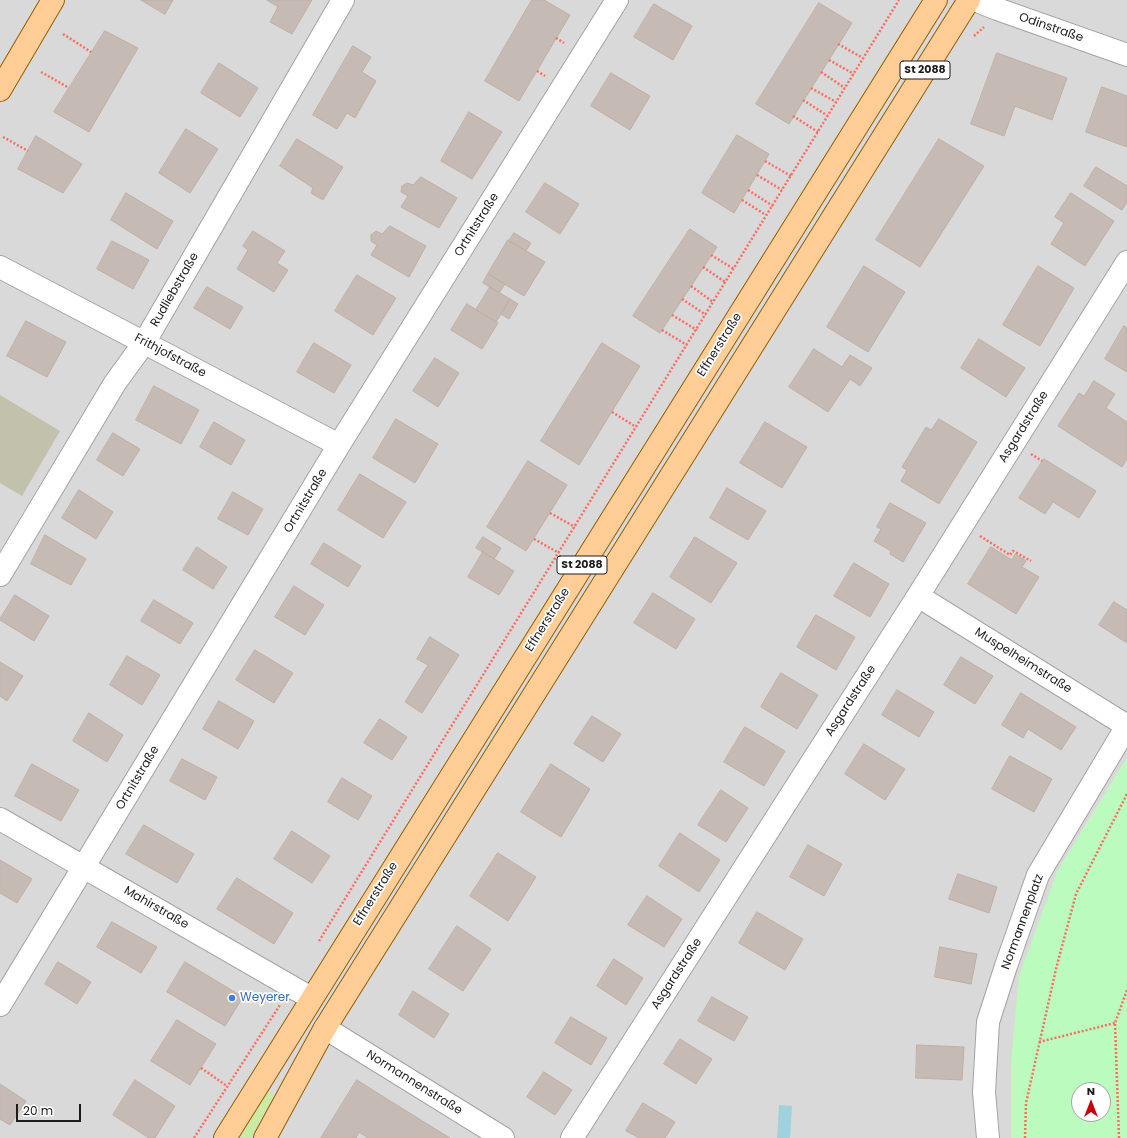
<!DOCTYPE html>
<meta charset="utf-8">
<style>
body{margin:0}
#map{position:relative;width:1127px;height:1138px;overflow:hidden;background:#eee9e1;font-family:Poppins,sans-serif}
canvas{display:block}
.north{position:absolute;left:1071px;top:1082px;width:40px;height:40px;box-sizing:border-box;background:#fff;border:1px solid #a4a4a4;border-radius:50%;rotate:0deg;font-size:11px;font-weight:700;line-height:16px;text-align:center;color:#1c1c1c}
.north::after{content:'';display:block;margin:auto;width:14px;height:18px;background:#c80007;clip-path:polygon(50% 0,100% 100%,50% 72%,0 100%)}
.scale{position:absolute;left:16px;top:1104px;width:65px;height:18px;box-sizing:border-box;border:2px solid #1c1c1c;border-top:0;padding-left:5px;font-size:12px;line-height:14px;white-space:nowrap;color:#1c1c1c;-webkit-text-stroke:3px #fff;paint-order:stroke}
</style>
<div id="map">
<canvas width="1127" height="1138"></canvas>
<div class="north">N</div>
<div class="scale">20 m</div>
</div>
<script>
const ctx = document.querySelector('canvas').getContext('2d');
ctx.lineJoin = 'round';
function fill(path, color) { ctx.fillStyle = color; ctx.fill(path, 'evenodd'); }
function trace(path, color, width, dash) { ctx.strokeStyle = color; ctx.lineWidth = width; ctx.lineCap = dash ? 'butt' : 'round'; ctx.setLineDash(dash || []); ctx.stroke(path); }
function label(font, color, halo, rows, align = 'center') {
  ctx.font = font + ' Poppins,sans-serif'; ctx.lineWidth = 3.5; ctx.setLineDash([]); ctx.textBaseline = 'middle'; ctx.strokeStyle = halo; ctx.fillStyle = color; for (const [text, x, y, turn = 0] of rows) {
    ctx.save(); ctx.translate(x, y); ctx.rotate((+turn || 0) * Math.PI / 180); ctx.textAlign = isNaN(turn) ? turn : align; if (halo) ctx.strokeText(text, 0, 0); ctx.fillText(text, 0, 0); ctx.restore();
  }
}
const residential = new Path2D(`
 M0,0H1127V758L1057,872L1011,1062V1138H0Z`);
const construction = new Path2D(`
 M0,395L60,431L22,496L0,483Z`);
const grass = new Path2D(`
 M266,1091L274,1095L251,1138H241L243,1127Z`);
const park = new Path2D(`
 M1127,758V1138H1011V1062L1019,976L1057,872ZM1079,1090H1103V1114H1079Z`);
const water = new Path2D(`
 M779,1105L792,1106L790,1138H777Z`);
const building = new Path2D(`
 M141,0H173L165,14Z
 M267,0H312L292,34L270,22L278,7Z
 M532,0H544L570,15L519,101L485,81Z
 M819,3L852,23L789,124L756,104Z
 M654,4L692,26L673,60L634,37Z
 M105,31L138,48L89,132L54,112Z
 M353,46L371,57L362,72L376,81L355,118L347,113L337,129L313,115Z
 M997,53L1067,78L1052,120L1015,106L1004,136L971,124Z
 M219,63L258,88L240,117L201,93Z
 M611,73L650,96L630,130L591,106Z
 M1102,87L1127,96V147L1086,132Z
 M469,112L502,132L472,179L441,161Z
 M186,129L218,149L190,193L159,173Z
 M737,135L769,154L734,213L702,193Z
 M36,136L82,164L63,193L18,169Z
 M297,139L343,167L323,200L311,193L313,188L280,166Z
 M939,139L984,166L920,267L876,240Z
 M1096,167L1127,186V202L1122,210L1084,186Z
 M421,177L457,198L439,228L401,207L408,196L401,192L402,186L407,183L413,185Z
 M545,183L579,204L560,234L526,212Z
 M126,193L173,221L157,249L111,220Z
 M1071,193L1114,221L1085,266L1051,244L1064,223L1055,217Z
 M390,226L426,246L409,277L371,255L377,245L371,241V235L376,231L382,234Z
 M690,229L717,247L660,333L633,316Z
 M253,231L285,251L277,263L288,270L274,292L237,269L248,250L243,246Z
 M514,233L531,243L526,251L509,241Z
 M508,240L545,262L524,296L488,274Z
 M112,241L149,260L133,289L97,269Z
 M864,266L905,292L868,352L827,327Z
 M1038,266L1074,288L1040,346L1003,325Z
 M488,274L505,284L499,293L483,283Z
 M357,275L396,298L373,335L335,311Z
 M207,287L243,307L230,329L194,308Z
 M490,287L510,299L496,322L476,310Z
 M510,299L518,304L509,319L501,314Z
 M467,304L498,323L482,349L451,330Z
 M26,321L66,342L47,377L7,356Z
 M1124,326L1127,328V372L1105,359Z
 M979,339L1025,368L1006,397L961,368Z
 M314,343L351,365L334,393L297,372Z
 M602,343L640,366L579,465L541,441Z
 M814,349L842,367L850,355L872,368L860,386L850,379L828,412L789,387Z
 M435,358L459,373L438,407L413,391Z
 M1094,381L1115,394L1106,408L1127,422V459L1122,467L1058,426L1079,393L1084,396Z
 M154,386L199,410L181,444L136,420Z
 M396,419L438,444L415,483L373,458Z
 M939,419L977,442L939,504L901,481L907,470L902,467L926,427L931,430Z
 M214,422L245,440L231,465L200,447Z
 M765,422L807,447L782,488L740,463Z
 M113,433L140,449L123,476L97,460Z
 M1044,459L1096,491L1079,518L1053,502L1045,514L1019,498Z
 M528,461L567,485L526,551L487,527Z
 M360,474L406,502L383,538L338,510Z
 M727,488L766,511L748,540L710,518Z
 M79,490L113,512L96,539L62,518Z
 M233,492L263,509L248,535L218,519Z
 M890,503L926,523L903,562L890,554L891,551L874,541L881,529L877,527Z
 M45,535L86,559L71,585L31,564Z
 M483,537L501,548L494,559L476,548Z
 M695,537L737,563L711,603L670,577Z
 M324,543L361,566L348,587L311,564Z
 M197,547L227,567L213,589L183,570Z
 M991,547L1012,560L1015,554L1026,561L1022,567L1039,577L1016,614L968,584Z
 M483,552L514,571L499,595L468,577Z
 M854,563L889,584L870,617L834,596Z
 M294,586L324,605L305,635L275,617Z
 M653,593L695,619L676,649L634,623Z
 M15,595L49,616L34,641L0,620V619Z
 M154,600L193,623L180,644L141,621Z
 M1114,602L1127,610V643L1099,625Z
 M816,615L855,637L836,670L797,647Z
 M430,637L459,655L422,713L405,702L428,665L417,659Z
 M255,650L293,673L274,703L236,680Z
 M127,656L160,675L142,705L110,685Z
 M961,657L993,676L975,704L944,685Z
 M0,662L23,676L7,701L0,696Z
 M781,673L818,695L797,729L761,707Z
 M897,690L934,712L919,737L882,715Z
 M1021,693L1076,727L1061,750L1028,729L1023,738L1002,725Z
 M219,701L254,721L238,749L203,729Z
 M89,713L123,735L107,762L73,741Z
 M592,716L621,734L603,762L574,744Z
 M380,719L407,737L392,760L364,743Z
 M745,727L785,751L764,786L724,762Z
 M864,744L905,769L885,800L845,774Z
 M1010,756L1052,779L1034,812L992,789Z
 M182,759L217,777L205,800L170,781Z
 M32,764L79,790L61,821L15,796Z
 M551,764L590,789L561,837L521,812Z
 M342,778L372,796L358,820L328,802Z
 M721,790L748,808L726,842L698,825Z
 M144,825L194,854L177,883L126,854Z
 M292,831L330,856L312,883L274,859Z
 M680,833L720,860L699,892L659,866Z
 M808,845L842,864L824,896L790,877Z
 M498,853L536,877L508,921L470,896Z
 M0,860L32,879L17,903L0,893Z
 M958,874L997,887L989,913L949,899Z
 M237,878L293,913L274,944L217,909Z
 M647,896L682,919L664,947L628,925Z
 M757,912L803,939L785,970L739,943Z
 M112,922L157,947L141,973L97,947Z
 M457,926L491,949L463,991L429,969Z
 M940,947L977,954L971,984L935,977Z
 M614,959L643,978L626,1005L597,986Z
 M58,962L91,982L77,1004L45,984Z
 M185,962L243,997L225,1026L167,992Z
 M413,991L449,1014L434,1038L399,1015Z
 M712,997L748,1017L734,1041L698,1021Z
 M571,1017L607,1038L591,1065L555,1043Z
 M177,1020L216,1044L190,1085L151,1061Z
 M680,1039L712,1059L696,1084L664,1064Z
 M917,1045L964,1047L962,1080L916,1078Z
 M544,1072L572,1090L555,1115L527,1097Z
 M135,1080L175,1106L155,1138H149L113,1115Z
 M357,1080L379,1094L450,1138H368L359,1132L356,1138H321Z
 M0,1084L26,1101L10,1125L0,1119Z
 M643,1103L675,1122L665,1138H639L626,1131Z`);
const path = new Path2D(`
 M63,34L91,52
 M974,36L984,27
 M556,38L564,43
 M838,44L863,58
 M829,60L854,74
 M537,71L545,76
 M41,72L69,88
 M821,72L845,88
 M811,88L836,102
 M803,100L828,116
 M793,116L818,132
 M3,137L28,151
 M765,161L791,176
 M757,175L782,190
 M748,190L773,206
 M742,200L766,215
 M711,255L734,269
 M703,267L725,282
 M691,286L713,302
 M682,299L706,315
 M672,315L697,330
 M662,330L687,345
 M612,412L636,427
 M1031,454L1042,461
 M550,513L575,527
 M980,536L1010,555L1013,551L1031,561
 M534,539L559,553
 M319,941L899,0
 M1039,1042L1115,1023
 M201,1068L227,1086
 M194,1138L280,1005
 M1025,1138L1026,1103L1056,969L1076,894L1127,794
 M1119,1138L1115,1023L1127,990`);
const minor = new Path2D(`
 M975,0L997,9L1127,55
 M0,267L339,445
 M0,575L115,383L144,343L343,0
 M918,596L1127,726
 M0,819L311,998
 M0,1005L339,445L617,0
 M325,1028L503,1138
 M572,1138L918,596L1127,262
 M988,1138L984,1092L988,1022L1006,966L1038,875L1127,726`);
const major = new Path2D(`
 M0,90L53,0
 M225,1138L936,0
 M265,1138L325,1028L969,0`);
const markers = [
 [232,998,4,"#3f7fe0"]
];
const shields = [
 [925,70,50],
 [582,565,50]
];
const shieldNames = [
 ["St 2088",925,70],
 ["St 2088",582,565]
];
const streetNames = [
 ["Odinstraße",1051,28,19],
 ["Ortnitstraße",477,225,-58],
 ["Rudliebstraße",175,290,-60],
 ["Effnerstraße",720,345,-58],
 ["Frithjofstraße",170,356,28],
 ["Asgardstraße",1024,427,-58],
 ["Ortnitstraße",306,501,-59],
 ["Effnerstraße",548,620,-58],
 ["Muspelheimstraße",1023,661,32],
 ["Asgardstraße",851,701,-57],
 ["Ortnitstraße",138,778,-59],
 ["Effnerstraße",376,894,-58],
 ["Mahirstraße",156,908,30],
 ["Normannenplatz",1023,922,-70],
 ["Asgardstraße",677,974,-57],
 ["Normannenstraße",414,1083,32]
];
const shopNames = [
 ["Weyerer",240,998]
];
fill(residential, '#dad9d9');
fill(construction, '#c2c2ac');
fill(grass, '#c9eba4');
fill(park, '#bbfbbe');
fill(water, '#9fd2dd');
fill(building, '#c5bbb4');
trace(building, '#c0afa3', 1);
trace(minor, '#a3a3a3', 24);
trace(major, '#945e00', 24);
trace(path, '#fe6c61', 2.5, [2, 2]);
trace(minor, '#fff', 22);
trace(major, '#ffcd95', 22);
for (const [x, y, r, color] of markers) { const dot = new Path2D(); dot.arc(x, y, r, 0, 2 * Math.PI); ctx.fillStyle = color; ctx.fill(dot); trace(dot, '#fff', 1.5); }
for (const [x, y, w] of shields) { const box = new Path2D(); box.roundRect(x - w / 2, y - 9, w, 18, 3); ctx.fillStyle = '#fff'; ctx.fill(box); trace(box, '#1c1c1c', 1); }
label('bold 11px', '#1c1c1c', null, shieldNames);
label('12px', '#1c1c1c', '#fff', streetNames);
label('12px', '#366cbe', '#fff', shopNames, 'left');
</script>
